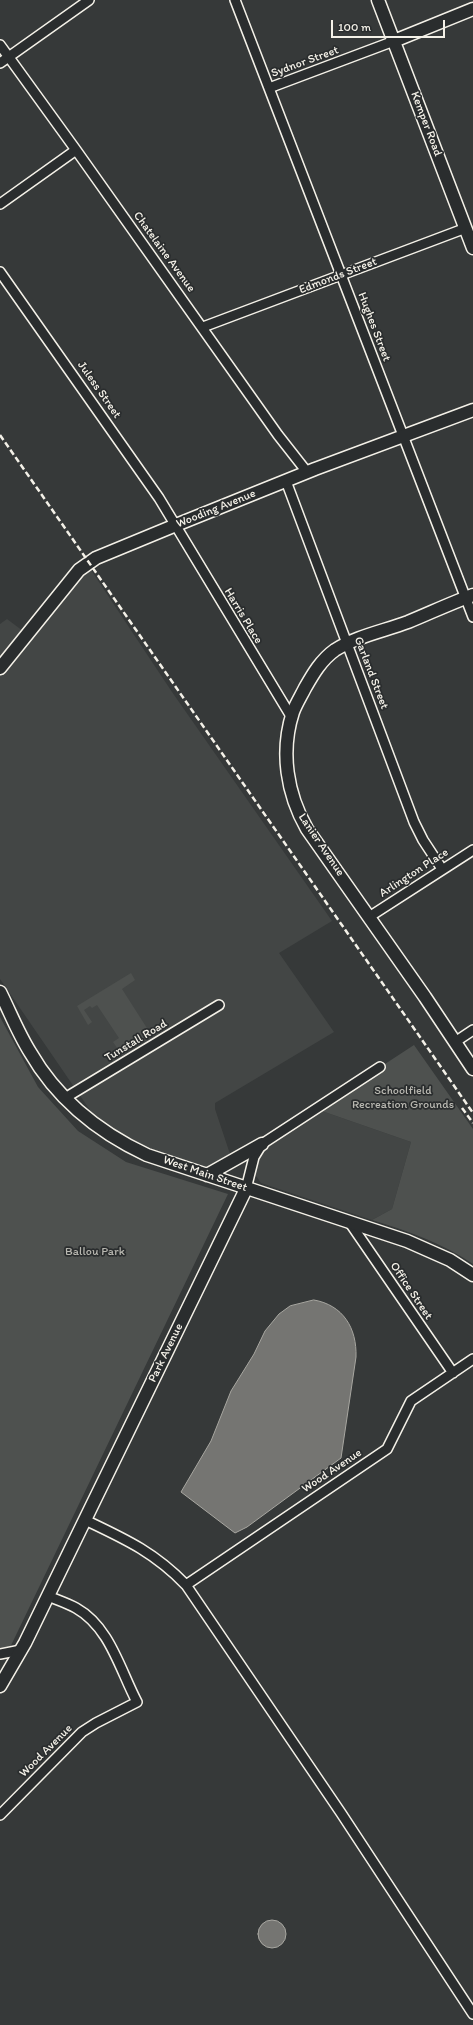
<!DOCTYPE html>
<style>
body{margin:0}
#map{position:relative;width:473px;height:2025px;overflow:hidden;background:#363939;font-family:Itim,sans-serif}
canvas{display:block}
.scale{position:absolute;left:331px;top:20px;width:114px;height:18px;box-sizing:border-box;border:2px solid #f4f1e8;border-top:0;padding-left:5px;font-size:12px;line-height:14px;white-space:nowrap;color:#f4f1e8;-webkit-text-stroke:3px #2a2d2e;paint-order:stroke}
</style>
<div id="map">
<canvas width="473" height="2025"></canvas>
<div class="scale">100 m</div>
</div>
<script>
const ctx = document.querySelector('canvas').getContext('2d');
ctx.lineJoin = 'round';
function fill(path, color) { ctx.fillStyle = color; ctx.fill(path, 'evenodd'); }
function trace(path, color, width, dash) { ctx.strokeStyle = color; ctx.lineWidth = width; ctx.lineCap = dash ? 'butt' : 'round'; ctx.setLineDash(dash || []); ctx.stroke(path); }
function label(font, color, halo, rows, align = 'center') {
  ctx.font = font + ' Itim,sans-serif'; ctx.lineWidth = 3.5; ctx.setLineDash([]); ctx.textBaseline = 'middle'; ctx.strokeStyle = halo; ctx.fillStyle = color; for (const [text, x, y, turn = 0] of rows) {
    ctx.save(); ctx.translate(x, y); ctx.rotate((+turn || 0) * Math.PI / 180); ctx.textAlign = isNaN(turn) ? turn : align; if (halo) ctx.strokeText(text, 0, 0); ctx.fillText(text, 0, 0); ctx.restore();
  }
}
const built = new Path2D(`
 M87,564L172,692L332,921L279,953L334,1032L215,1103V1109L230,1154L200,1173L105,1132L0,979V624L7,619L27,634Z
 M316,1109L411,1142L392,1209L372,1220L261,1183L251,1168L256,1151Z`);
const green = new Path2D(`
 M131,973L135,980L122,989L152,1036L122,1055L113,1042L119,1038L97,1005L92,1008L90,1006L84,1010L92,1022L88,1025L77,1006Z
 M0,1017L38,1087L78,1131L126,1162L228,1194L4,1660L0,1659Z
 M414,1045L473,1129V1264C442,1243 408,1231 372,1220L392,1209L411,1142L316,1109Z`);
const water = new Path2D(`
 M314,1300C343,1305 357,1328 356,1357L341,1458L247,1527L235,1533L181,1492L211,1441L231,1391L254,1354L265,1331L279,1314L290,1306Z
 M258 1934a14 14 0 1 1 28 0a14 14 0 1 1-28 0Z`);
const street = new Path2D(`
 M235,0L473,617
 M0,45L76,150L278,435L307,472
 M0,63L89,0
 M269,88L394,41
 M0,204L76,150
 M0,272L159,498L292,718
 M203,327L466,228
 M286,481L414,822L423,840L442,869
 M369,917L473,850
 M455,1042L473,1030
 M65,1098L219,1005
 M246,1189L254,1157L262,1144L380,1067
 M350,1223L453,1373
 M85,1520C125,1539 154,1552 186,1585L341,1813L473,2014
 M186,1585L387,1449L411,1401L473,1359
 M0,1654L21,1650
 M0,1815L82,1732L96,1723L137,1702C120,1670 110,1627 76,1608C67,1603 57,1600 48,1596`);
const secondary = new Path2D(`
 M378,0L473,248
 M394,41L473,9
 M473,595C451,603 430,613 408,622C384,631 357,636 335,650C321,660 313,674 305,688C301,696 296,704 293,712C280,752 287,794 307,829L425,997L473,1069
 M0,668L79,570L96,558L176,525L315,469L473,410
 M0,992C10,1012 18,1033 30,1052C57,1099 98,1132 147,1155L407,1241L450,1260L473,1275
 M207,1175L262,1144
 M0,1686L25,1643L246,1189`);
const rail = new Path2D(`
 M0,435L473,1113
 M462,1108L473,1123`);
const streetNames = [
 ["Sydnor Street",305,62,-20],
 ["Kemper Road",426,124,69],
 ["Chatelaine Avenue",164,252,54],
 ["Edmonds Street",338,276,-21],
 ["Hughes Street",374,327,69],
 ["Juless Street",99,390,55],
 ["Wooding Avenue",216,509,-22],
 ["Harris Place",243,616,59],
 ["Garland Street",371,673,69],
 ["Lanier Avenue",321,845,56],
 ["Arlington Place",414,873,-33],
 ["Tunstall Road",136,1041,-31],
 ["West Main Street",205,1174,19],
 ["Office Street",411,1291,56],
 ["Park Avenue",166,1353,-64],
 ["Wood Avenue",332,1471,-34],
 ["Wood Avenue",46,1751,-45]
];
const parkNames = [
 ["Schoolfield",403,1091],
 ["Recreation Grounds",403,1105],
 ["Ballou Park",95,1252]
];
fill(built, '#434645');
fill(green, '#4e514f');
fill(water, '#757572');
trace(water, '#a8a7a1', 1);
trace(street, '#f4f1e8', 12);
trace(secondary, '#f4f1e8', 15);
trace(street, '#2a2d2e', 9);
trace(secondary, '#2a2d2e', 12);
trace(rail, '#f4f1e8', 2.5, [6, 3]);
label('12px', '#f4f1e8', '#2a2d2e', streetNames);
label('12px', '#bab9b2', '#2a2d2e', parkNames);
</script>
